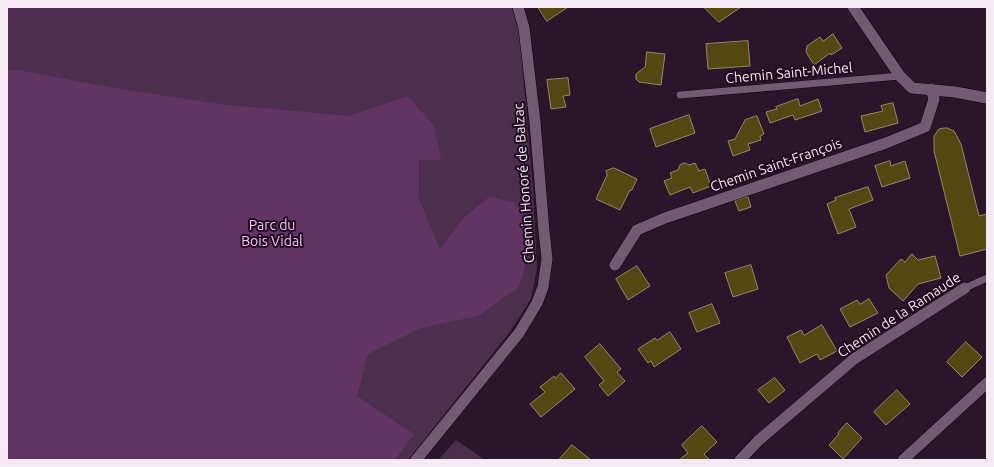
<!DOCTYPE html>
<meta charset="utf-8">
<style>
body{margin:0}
#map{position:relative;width:994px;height:467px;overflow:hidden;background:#2a152a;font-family:Ubuntu,sans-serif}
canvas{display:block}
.frame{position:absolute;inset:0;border:8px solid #f7e8f6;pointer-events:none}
</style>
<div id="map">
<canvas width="994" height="467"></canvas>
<div class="frame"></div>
</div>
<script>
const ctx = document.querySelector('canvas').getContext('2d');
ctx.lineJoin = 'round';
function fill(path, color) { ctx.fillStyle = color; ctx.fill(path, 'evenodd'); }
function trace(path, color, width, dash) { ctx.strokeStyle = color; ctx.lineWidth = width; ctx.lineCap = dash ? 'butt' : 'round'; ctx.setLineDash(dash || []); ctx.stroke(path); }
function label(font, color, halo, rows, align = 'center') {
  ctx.font = font + ' Ubuntu,sans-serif'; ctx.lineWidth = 4; ctx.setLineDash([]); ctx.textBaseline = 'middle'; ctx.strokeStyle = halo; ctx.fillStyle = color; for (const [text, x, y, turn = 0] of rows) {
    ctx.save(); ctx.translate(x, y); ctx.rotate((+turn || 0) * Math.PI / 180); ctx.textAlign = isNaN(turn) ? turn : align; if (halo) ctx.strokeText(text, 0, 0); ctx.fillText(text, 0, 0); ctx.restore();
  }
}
const green = new Path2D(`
 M7,7H513L520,37L533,190L537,268L531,299L509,333L408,460H7Z
 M456,440L485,460H438Z`);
const forest = new Path2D(`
 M19,70L108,87L218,104L349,116L408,96L434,126L441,160H419V199L440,250L463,218L489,197L514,202L526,223L525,268L518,288L478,316L421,328L368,354L357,396L414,434L395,460H7V71Z`);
const building = new Path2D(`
 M538,7H568L547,21Z
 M704,7H741L719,22Z
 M833,34L842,48L831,55L830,53L814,65L806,52L807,46L820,37L823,41Z
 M748,41L750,66L708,69L706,44Z
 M647,52L665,54L661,85L639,82L636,79V74L645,67Z
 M568,78L570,95L563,96L566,107L551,109L547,80Z
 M798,99L800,106L818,99L822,111L795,120L793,115L770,123L766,112L777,109L776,107Z
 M893,103L898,123L865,132L861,116L883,111L881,106Z
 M689,115L695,133L656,147L650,129Z
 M757,116L764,134L760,136L761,140L748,144L750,150L733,156L728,141L735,139L745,120Z
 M947,128L954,131L961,144L979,216L987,214V249L960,256L934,151V136L939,129Z
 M890,161L891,166L905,161L910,178L882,187L875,166Z
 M685,163L689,165L695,163L699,171L705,169L711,186L693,193L690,187L670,195L664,181L672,178L670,173L678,170L680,165Z
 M614,168L637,179L632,190H630L620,210L596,199L607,175L606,171Z
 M868,187L873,200L849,209L856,227L838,234L827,204L836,200L835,198Z
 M748,197L751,207L739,211L735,201Z
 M912,254L918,260L935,256L941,278L918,284L903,301L889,288L886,275L901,259L905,262Z
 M751,265L758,289L733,297L725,273Z
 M637,266L650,286L628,300L616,279Z
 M869,299L878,313L850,327L840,309L857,300L860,304Z
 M712,304L720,323L697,332L689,313Z
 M822,325L837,351L820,360L817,354L800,363L787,337L801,330L804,335Z
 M670,332L681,349L654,367L651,361L648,363L638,349L655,338L657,340Z
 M966,342L982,357L962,377L947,362Z
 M600,344L621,369L617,372L625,381L608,396L599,385L604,381L585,357Z
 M561,373L575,389L541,417L530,404L545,392L540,387L554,376L555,378Z
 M775,378L785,390L769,403L758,390Z
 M897,390L910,404L886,425L874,412Z
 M847,423L862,438L843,459L829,445L839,434L838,433Z
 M702,426L717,442L704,454L710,460H679L688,453L682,445Z
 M572,445L591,460H559Z`);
const service = new Path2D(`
 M680,95L900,76
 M965,288L987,278`);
const minor = new Path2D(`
 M853,7L900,76L912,88L955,92L987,98
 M615,265L637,230L665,218L886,143L925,127L934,99L931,89
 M740,460L759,440L854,359L965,288
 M903,460L987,383`);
const tertiary = new Path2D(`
 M416,460L519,333L537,303L543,287L547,259L544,231L535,122L524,28L518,7`);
const streetNames = [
 ["Chemin Saint-Michel",789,73,-5],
 ["Chemin Saint-François",776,165,-19],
 ["Chemin Honoré de Balzac",524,183,-94],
 ["Chemin de la Ramaude",899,315,-33]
];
const parkNames = [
 ["Parc du",272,225],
 ["Bois Vidal",272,241]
];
fill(green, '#4c2f4c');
fill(forest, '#613562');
fill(building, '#554711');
trace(building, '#948a68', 1);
trace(service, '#120213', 8);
trace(minor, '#120213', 12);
trace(tertiary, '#120213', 12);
trace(service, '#735a73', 7);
trace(minor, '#735a73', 11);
trace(tertiary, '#735a73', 11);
label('14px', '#f7e8f6', '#200c21', streetNames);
label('14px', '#fbc3fb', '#200c21', parkNames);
</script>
